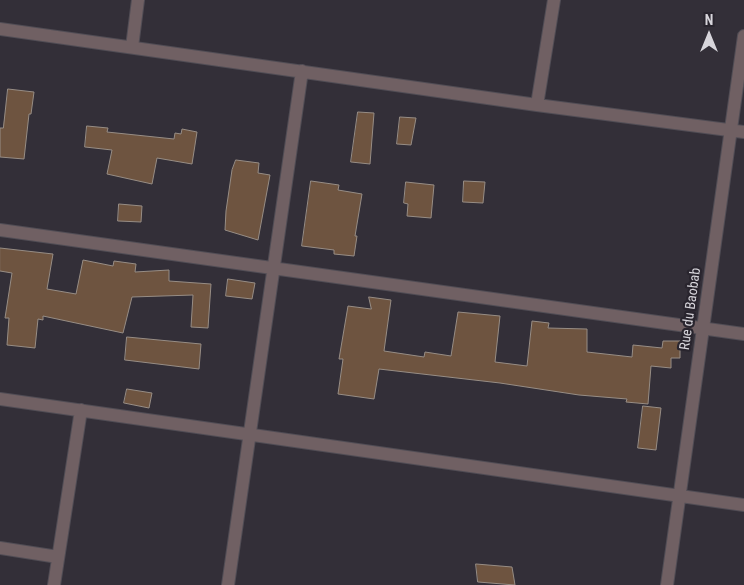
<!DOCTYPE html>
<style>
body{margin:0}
#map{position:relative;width:744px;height:585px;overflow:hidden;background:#332f38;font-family:"Roboto Condensed",sans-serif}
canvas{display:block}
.north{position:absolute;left:684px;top:10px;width:50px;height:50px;-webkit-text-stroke:4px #29252e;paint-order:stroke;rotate:0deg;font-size:14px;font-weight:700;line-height:20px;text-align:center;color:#d7d5db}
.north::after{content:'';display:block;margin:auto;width:18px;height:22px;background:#d7d5db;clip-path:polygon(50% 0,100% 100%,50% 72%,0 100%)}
</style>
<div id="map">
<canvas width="744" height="585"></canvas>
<div class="north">N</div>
</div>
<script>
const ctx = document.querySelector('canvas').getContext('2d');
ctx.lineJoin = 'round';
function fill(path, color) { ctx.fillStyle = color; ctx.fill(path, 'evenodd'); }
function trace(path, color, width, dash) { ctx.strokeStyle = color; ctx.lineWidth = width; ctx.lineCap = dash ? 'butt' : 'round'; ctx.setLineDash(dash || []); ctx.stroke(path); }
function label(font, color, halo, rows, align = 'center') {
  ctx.font = font + ' "Roboto Condensed",sans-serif'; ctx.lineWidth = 4.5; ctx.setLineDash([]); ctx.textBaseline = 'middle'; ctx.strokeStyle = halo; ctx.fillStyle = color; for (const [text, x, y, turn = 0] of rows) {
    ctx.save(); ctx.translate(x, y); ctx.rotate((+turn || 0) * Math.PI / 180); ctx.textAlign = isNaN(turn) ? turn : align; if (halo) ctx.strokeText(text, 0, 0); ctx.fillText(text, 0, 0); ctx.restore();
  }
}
const building = new Path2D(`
 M8,89L34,92L31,114H29L24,159L0,157V128H3Z
 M358,112L374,113L370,164L351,162Z
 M400,117L416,118L411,145L397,144Z
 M87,126L108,128L107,132L174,139L175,133L181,134L182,129L197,132L192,164L157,158L152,184L107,174L112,150L85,147Z
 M236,160L259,163L258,173L270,175L258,240L225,230L226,211L232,170Z
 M311,181L339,185L338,190L362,194L355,236H357L354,256L334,254V250L302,246Z
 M464,181L485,182L483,203L463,202Z
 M406,182L434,185L431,218L407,216L408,204L404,203Z
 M119,204L142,206L141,222L118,221Z
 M0,248L53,254L47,289L76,294L83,260L113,266L114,261L136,264L135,272L169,270V281L211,284L208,328L191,327L193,295L132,297L123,333L43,316V320L38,319L35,348L7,345L9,318H5L12,273L0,271Z
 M228,279L255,283L252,299L226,296Z
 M369,297L391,300L384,351L424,357L425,352L451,356L458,312L500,316L495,362L527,366L532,321L549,323L548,328L587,329V352L632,357L633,345L662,348L663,341H680V358H671V368L651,366L648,404L626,402L627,399L579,395L500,383L379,369L374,399L338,394L343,359H339L348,306L371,309Z
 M127,337L201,344L199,369L125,360Z
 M127,389L152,393L149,408L124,403Z
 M643,406L661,408L656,450L638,448Z
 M476,564L512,567L515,585L478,582Z`);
const minor = new Path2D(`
 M0,29L537,105L744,132
 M132,47L138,0
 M537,105L554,0
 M0,230L744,334
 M0,399L744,505
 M0,548L58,557
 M54,585L81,410
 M228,585L302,71
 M667,585L744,36`);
const streetNames = [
 ["Rue du Baobab",691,309,-82]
];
fill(building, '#6e5440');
trace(building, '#978d85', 1);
trace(minor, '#514d55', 14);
trace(minor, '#706063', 12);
label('14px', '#d7d5db', '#29252e', streetNames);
</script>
